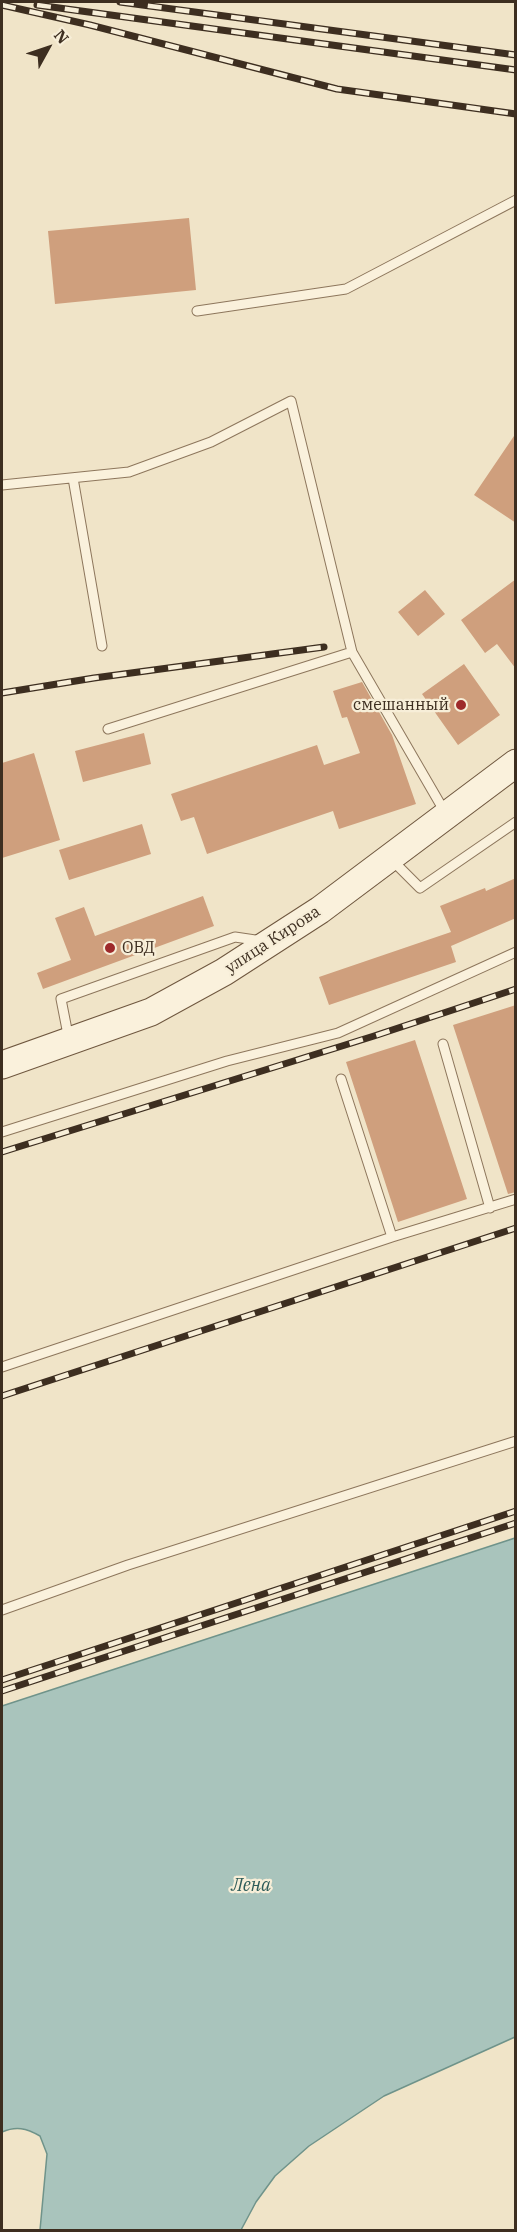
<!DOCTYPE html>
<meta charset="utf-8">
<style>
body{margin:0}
#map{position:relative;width:517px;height:2232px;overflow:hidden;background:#f0e4c8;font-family:"IBM Plex Serif",serif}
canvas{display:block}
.frame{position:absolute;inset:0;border:3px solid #3d2e20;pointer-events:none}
.north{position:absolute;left:18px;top:18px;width:60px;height:60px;-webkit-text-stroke:4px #f7eed8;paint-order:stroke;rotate:50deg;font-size:16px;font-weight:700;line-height:24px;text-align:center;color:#3d2e20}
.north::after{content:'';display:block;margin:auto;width:21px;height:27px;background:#3d2e20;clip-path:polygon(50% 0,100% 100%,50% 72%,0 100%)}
</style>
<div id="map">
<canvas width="517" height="2232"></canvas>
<div class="frame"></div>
<div class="north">N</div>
</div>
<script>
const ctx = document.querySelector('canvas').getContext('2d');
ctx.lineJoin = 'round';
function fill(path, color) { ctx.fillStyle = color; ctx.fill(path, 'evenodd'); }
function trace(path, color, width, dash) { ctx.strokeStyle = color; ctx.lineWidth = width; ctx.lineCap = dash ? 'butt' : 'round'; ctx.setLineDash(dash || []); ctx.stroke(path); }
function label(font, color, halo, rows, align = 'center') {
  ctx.font = font + ' "IBM Plex Serif",serif'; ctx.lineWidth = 4.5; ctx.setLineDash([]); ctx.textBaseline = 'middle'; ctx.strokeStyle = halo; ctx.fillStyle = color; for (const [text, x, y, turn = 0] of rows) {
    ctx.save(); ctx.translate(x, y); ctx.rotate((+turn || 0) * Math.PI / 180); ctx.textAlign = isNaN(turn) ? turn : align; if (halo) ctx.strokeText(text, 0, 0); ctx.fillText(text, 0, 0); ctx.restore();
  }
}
const water = new Path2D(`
 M515,1538V2037L384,2096L309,2146L275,2176L256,2202L241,2230H40L47,2154L40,2136C26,2128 16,2126 2,2132V1706Z`);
const building = new Path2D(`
 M189,218L196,290L55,304L48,231Z
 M516,433V523L474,495Z
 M516,579V669L497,644L485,653L461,620Z
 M425,590L445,614L418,636L398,612Z
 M464,664L500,715L458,745L422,694Z
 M362,682L392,735L416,804L339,829L333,811L207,854L194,817L181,821L171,794L317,745L324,765L360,753L347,717L342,718L333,691Z
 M144,733L151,764L83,782L75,751Z
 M34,753L60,840L2,858V763Z
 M142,824L151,854L69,880L59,850Z
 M516,878V918L451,946L456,962L329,1005L319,977L451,932L440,906L485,888L486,891Z
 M203,896L214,926L43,989L37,973L71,960L55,918L84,907L95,936Z
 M516,1005V1192L508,1194L453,1025Z
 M415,1040L467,1199L398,1222L346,1062Z`);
const service = new Path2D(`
 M197,311L346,289L516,200
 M73,478L102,646
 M2,485L129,472L211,442L291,401L352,652
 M108,729L352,652L446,814
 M392,860L420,888L516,822
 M69,1040L61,999L235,937L262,941
 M443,1044L490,1208
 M341,1079L392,1237
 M2,1132L227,1061L338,1033L516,952
 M2,1367L392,1237L516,1199
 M2,1610L128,1565L516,1441`);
const secondary = new Path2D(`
 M2,1065L151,1012L224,972L320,910L516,763`);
const rail = new Path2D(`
 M120,2L516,55
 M2,5L90,25L337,89L516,114
 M37,5L516,70
 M2,693L94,678L324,647
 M2,1152L374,1036L516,989
 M2,1396L516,1228
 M2,1680L516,1511
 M2,1691L516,1523`);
const markers = [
 [461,705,6,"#9e2a2b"],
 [110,948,6,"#9e2a2b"]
];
const poiNames = [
 ["смешанный",449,705],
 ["ОВД",122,948,"left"]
];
const streetNames = [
 ["улица Кирова",273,940,-33]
];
const waterNames = [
 ["Лена",251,1886]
];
fill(water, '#a9c4bc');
trace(water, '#6f938a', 1.5);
fill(building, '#cf9f7d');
trace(service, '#8d765c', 11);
trace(secondary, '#6f573f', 29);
trace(service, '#faf1dc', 9);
trace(secondary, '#faf1dc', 27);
trace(rail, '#3d2e20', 7);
trace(rail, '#f7eed8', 4.5, [14]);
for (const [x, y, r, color] of markers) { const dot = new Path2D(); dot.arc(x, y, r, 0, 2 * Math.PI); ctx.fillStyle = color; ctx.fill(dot); trace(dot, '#f7eed8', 2); }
label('16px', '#3d2e20', '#f7eed8', poiNames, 'right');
label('16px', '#3d2e20', '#f7eed8', streetNames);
label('italic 18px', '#2f5d5a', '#f7eed8', waterNames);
</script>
